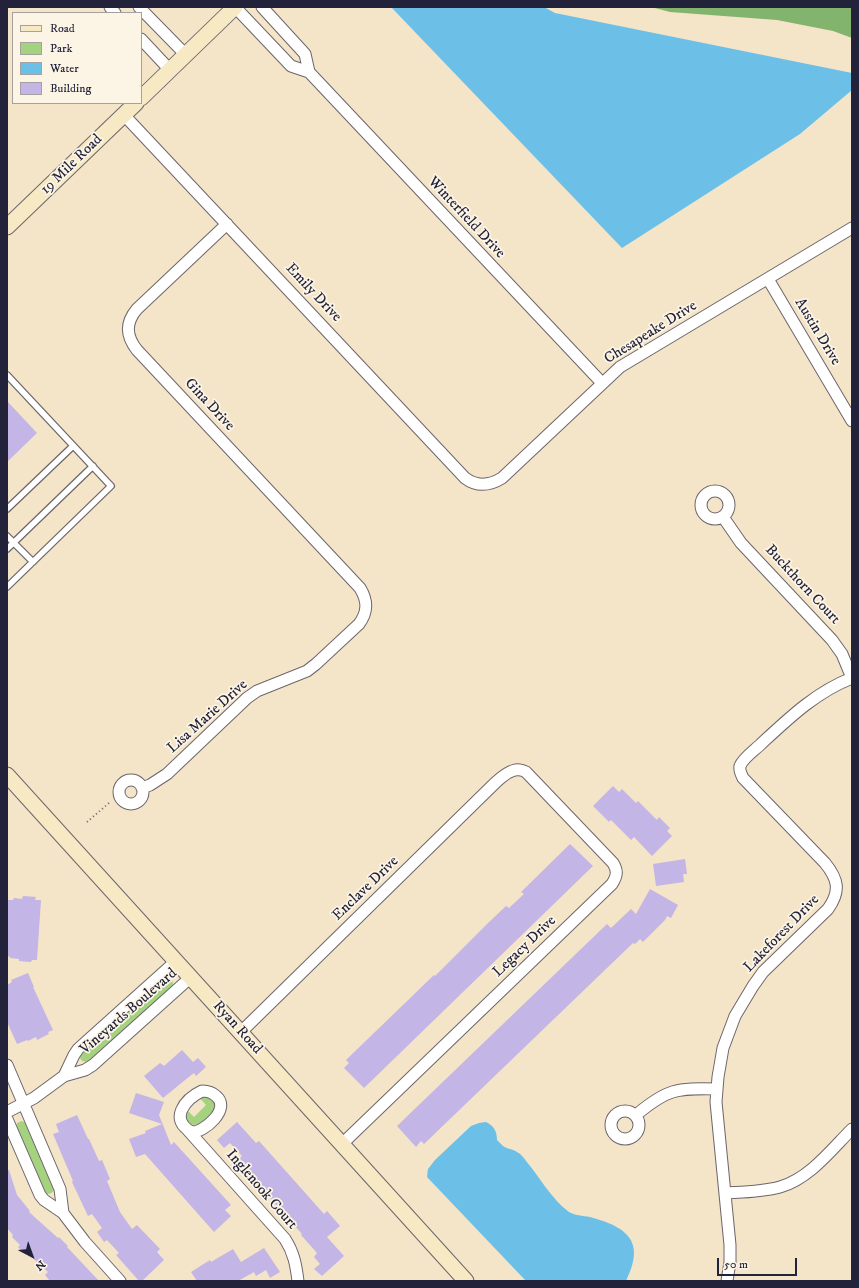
<!DOCTYPE html>
<style>
body{margin:0}
#map{position:relative;width:859px;height:1288px;overflow:hidden;background:#f4e4c8;font-family:"IM FELL DW Pica",serif}
canvas{display:block}
.frame{position:absolute;inset:0;border:8px solid #22223b;pointer-events:none}
.legend{position:absolute;left:12px;top:12px;width:130px;height:92px;box-sizing:border-box;background:#fcf5e5;border:1px solid #a5a1a1;margin:0;padding:5px 7px;list-style:none;font-size:12px;color:#22223b}
.legend li{display:flex;align-items:center;gap:8px;height:20px}
.legend b{width:20px;border:1px solid #a5a1a1}
.north{position:absolute;left:12px;top:1236px;width:40px;height:40px;-webkit-text-stroke:3px #fcf5e5;paint-order:stroke;rotate:139deg;font-size:11px;font-weight:700;line-height:16px;text-align:center;color:#22223b}
.north::after{content:'';display:block;margin:auto;width:14px;height:18px;background:#22223b;clip-path:polygon(50% 0,100% 100%,50% 72%,0 100%)}
.scale{position:absolute;left:717px;top:1258px;width:80px;height:18px;box-sizing:border-box;border:2px solid #22223b;border-top:0;padding-left:5px;font-size:12px;line-height:14px;white-space:nowrap;color:#22223b;-webkit-text-stroke:3px #fcf5e5;paint-order:stroke}
</style>
<div id="map">
<canvas width="859" height="1288"></canvas>
<div class="frame"></div>
<ul class="legend">
<li><b style="height:5px;background:#f6e9c3"></b>Road</li>
<li><b style="height:11px;background:#a4d27f"></b>Park</li>
<li><b style="height:11px;background:#6cc0e8"></b>Water</li>
<li><b style="height:11px;background:#c3b5e5"></b>Building</li>
</ul>
<div class="north">N</div>
<div class="scale">50 m</div>
</div>
<script>
const ctx = document.querySelector('canvas').getContext('2d');
ctx.lineJoin = 'round';
function fill(path, color) { ctx.fillStyle = color; ctx.fill(path, 'evenodd'); }
function trace(path, color, width, dash) { ctx.strokeStyle = color; ctx.lineWidth = width; ctx.lineCap = dash ? 'butt' : 'round'; ctx.setLineDash(dash || []); ctx.stroke(path); }
function label(font, color, halo, rows, align = 'center') {
  ctx.font = font + ' "IM FELL DW Pica",serif'; ctx.lineWidth = 3.5; ctx.setLineDash([]); ctx.textBaseline = 'middle'; ctx.strokeStyle = halo; ctx.fillStyle = color; for (const [text, x, y, turn = 0] of rows) {
    ctx.save(); ctx.translate(x, y); ctx.rotate((+turn || 0) * Math.PI / 180); ctx.textAlign = isNaN(turn) ? turn : align; if (halo) ctx.strokeText(text, 0, 0); ctx.fillText(text, 0, 0); ctx.restore();
  }
}
const green = new Path2D(`
 M165,979H168L172,980L173,983L172,987L87,1062L82,1061L80,1058L81,1055Z
 M206,1096L213,1099C213,1100 215,1105 215,1106C215,1114 201,1124 194,1125L188,1122L186,1116L187,1110L194,1117L206,1105L200,1098Z
 M22,1121L27,1123L55,1187C54,1193 49,1196 43,1192L16,1128L17,1123Z`);
const forest = new Path2D(`
 M651,7H852V38L833,31L777,20L670,12Z`);
const water = new Path2D(`
 M391,7H544L555,13L852,73V90L800,134L622,248Z
 M486,1122C494,1126 497,1131 497,1140C499,1142 501,1144 503,1146C507,1149 513,1149 517,1152C521,1154 524,1158 526,1161C540,1177 551,1199 569,1212C574,1215 583,1216 590,1217C627,1227 646,1241 626,1281H526L427,1177L428,1169L435,1160L471,1126L479,1123Z`);
const building = new Path2D(`
 M7,401L37,433L7,462Z
 M613,786L619,792L622,789L636,803L638,801L657,820L659,817L670,828L667,831L672,836L652,856L634,837L631,840L611,820L609,822L593,806Z
 M570,844L593,866L364,1088L344,1068L349,1063L346,1060L434,975L435,976L487,924L506,906L509,908L524,894L521,892Z
 M685,859L687,874H683L684,882L656,886L653,864Z
 M650,889L678,905L671,918L667,916L665,920L643,942L640,939L635,944L633,943L424,1144L421,1141L416,1147L397,1126L607,924L611,928L631,909L636,914Z
 M23,896L36,897L35,900H41L37,960H32L31,962L19,961V959L10,958V957L7,956V900H13L14,898L22,899Z
 M28,973L34,987H33L53,1030L48,1032L49,1034L37,1040L36,1037L28,1041L27,1040L17,1044L7,1022V985L12,982L11,980Z
 M182,1050L193,1062L198,1058L206,1067L196,1076L194,1073L190,1076L163,1098L144,1076L160,1063L164,1066Z
 M136,1093L164,1102L159,1115L171,1145L174,1142L231,1205L225,1210L231,1216L214,1232L145,1154L136,1157L129,1139L146,1133L145,1131L162,1124L129,1113Z
 M77,1115L88,1139H89L99,1161L102,1160L110,1179L107,1181L120,1212L132,1229L137,1225L160,1249L157,1252L164,1260L142,1281H139L116,1255L119,1253L107,1240L104,1242L97,1232L102,1228L92,1214L88,1216L72,1182L73,1181L53,1134L59,1132L56,1124Z
 M237,1122L256,1143L259,1141L324,1214L327,1211L340,1226L327,1237L344,1256L322,1276L314,1269L320,1264L314,1257L317,1253L301,1235L302,1234L237,1161L242,1156L230,1143L224,1148L217,1140Z
 M7,1170H9L17,1195L30,1211L29,1212L58,1238L59,1237L68,1246L67,1247L99,1281H50L45,1275L48,1272L26,1252L24,1253L18,1247L20,1245L12,1237L13,1235L7,1228Z
 M264,1248L280,1272L270,1278L266,1270L256,1276L254,1272L238,1281H197L191,1272L210,1260L211,1262L233,1249L241,1262Z`);
const path = new Path2D(`
 M87,822L109,803`);
const service = new Path2D(`
 M7,375L111,486L7,587
 M7,509L73,446
 M7,536L33,562
 M7,549L93,466`);
const minor = new Path2D(`
 M110,7L115,13
 M139,7L186,55
 M235,7L291,66L309,72L602,383
 M262,7L305,54L309,72
 M141,39L170,70
 M124,115L465,478C477,487 489,486 502,478L620,367L852,228
 M768,279L852,421
 M701 505a14 14 0 1 1 28 0a14 14 0 1 1-28 0Z
 M723,517L741,543L832,640L842,654L852,678C816,692 789,718 761,744C755,750 743,758 740,766C739,770 741,774 743,778L825,863C838,879 841,891 828,909L763,972L753,986L735,1016L723,1048L718,1077L716,1102L730,1245V1262L727,1281
 M119 792a12 12 0 1 1 24 0a12 12 0 1 1-24 0Z
 M142,788L150,785L167,774L247,698L257,691L307,671L316,664L359,624C368,612 368,601 360,588L137,350C126,336 125,323 137,309L227,224
 M176,961L78,1049L74,1055L64,1076L85,1070L93,1065L191,977
 M241,1032L492,786C498,780 511,768 520,770C522,770 524,771 526,772L613,863C618,871 617,876 612,884L342,1144
 M7,1065L60,1189L63,1213L44,1200L40,1195L7,1119
 M202,1091C208,1091 212,1092 216,1096C232,1109 203,1133 192,1132C168,1120 185,1099 202,1091Z
 M611 1125a14 14 0 1 1 28 0a14 14 0 1 1-28 0Z
 M7,1112L34,1098L64,1076
 M636,1115C667,1089 676,1088 717,1089
 M186,1128L285,1239C294,1253 296,1265 298,1281
 M725,1193C743,1192 762,1192 780,1187C810,1178 831,1150 852,1129
 M63,1213L85,1242L120,1281`);
const secondary = new Path2D(`
 M141,98L235,7
 M7,227L136,103
 M7,775L466,1281`);
const streetNames = [
 ["19 Mile Road",72,165,-44],
 ["Winterfield Drive",466,218,47],
 ["Emily Drive",313,293,47],
 ["Austin Drive",817,332,59],
 ["Chesapeake Drive",651,333,-32],
 ["Gina Drive",209,405,47],
 ["Buckthorn Court",802,585,47],
 ["Lisa Marie Drive",208,717,-42],
 ["Enclave Drive",366,889,-44],
 ["Lakeforest Drive",782,934,-46],
 ["Legacy Drive",525,947,-44],
 ["Vineyards Boulevard",129,1012,-41],
 ["Ryan Road",237,1028,48],
 ["Inglenook Court",261,1190,49]
];
fill(green, '#a4d27f');
fill(forest, '#83b46e');
fill(water, '#6cc0e8');
fill(building, '#c3b5e5');
trace(service, '#6c666c', 8);
trace(minor, '#6c666c', 13);
trace(secondary, '#6c666c', 17);
trace(path, '#6c666c', 2, [1, 3]);
trace(service, '#fff', 5.5);
trace(minor, '#fff', 11);
trace(secondary, '#f6e9c3', 15);
label('15px', '#22223b', '#fcf5e5', streetNames);
</script>
